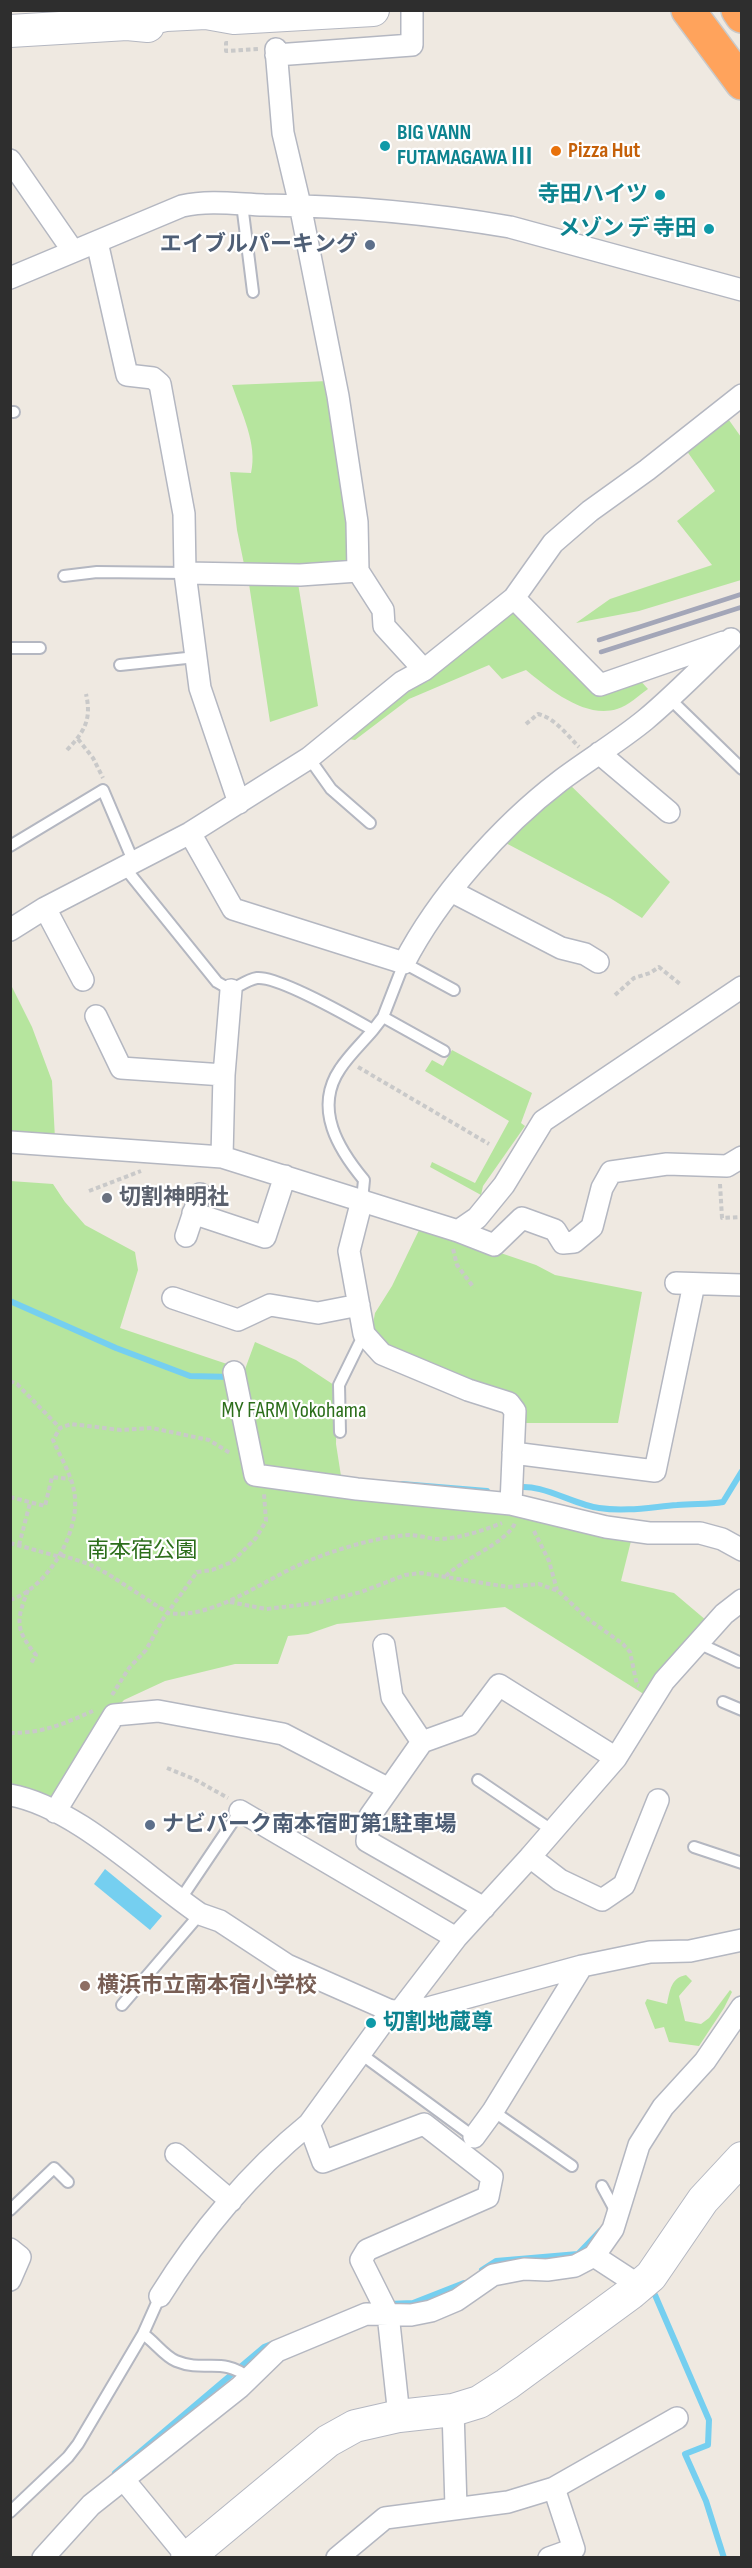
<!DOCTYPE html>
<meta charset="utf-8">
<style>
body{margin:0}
#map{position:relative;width:752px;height:2568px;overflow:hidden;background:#efe9e1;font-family:"Sofia Sans Condensed",sans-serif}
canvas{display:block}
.frame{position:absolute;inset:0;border:12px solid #2e2e2e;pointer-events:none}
</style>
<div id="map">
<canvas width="752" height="2568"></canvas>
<div class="frame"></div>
</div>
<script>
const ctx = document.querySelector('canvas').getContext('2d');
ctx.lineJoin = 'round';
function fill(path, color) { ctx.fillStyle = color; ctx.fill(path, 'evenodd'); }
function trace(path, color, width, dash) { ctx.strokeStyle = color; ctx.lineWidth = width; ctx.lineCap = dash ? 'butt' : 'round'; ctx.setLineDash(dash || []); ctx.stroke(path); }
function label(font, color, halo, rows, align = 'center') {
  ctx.font = font + ' "Sofia Sans Condensed","Noto Sans JP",sans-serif'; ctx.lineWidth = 4.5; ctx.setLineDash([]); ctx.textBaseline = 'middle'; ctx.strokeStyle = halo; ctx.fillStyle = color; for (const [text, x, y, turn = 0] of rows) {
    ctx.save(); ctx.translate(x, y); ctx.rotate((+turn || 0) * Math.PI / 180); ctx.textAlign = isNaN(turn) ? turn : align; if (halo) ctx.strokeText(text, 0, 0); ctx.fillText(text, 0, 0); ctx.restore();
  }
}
const green = new Path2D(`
 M328,381L355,563L245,569L237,530L230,472L251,473C258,444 241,412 232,385Z
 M724,413L741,437V580L639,611L576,623L610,599L712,565L677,521L715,491L684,447Z
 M297,577L318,706L270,722L249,584Z
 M510,609L588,688L603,691L638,678L648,689C639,695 628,706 617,709C585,719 549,689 526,670L502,679L489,665L409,699L355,740L348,739L347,732Z
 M566,781L670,882L642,918L610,898L500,840Z
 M10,983L32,1027L52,1081L55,1139L11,1138Z
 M452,1050L532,1093L521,1123L525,1126L483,1186L481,1195L430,1167L432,1162L475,1183L509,1121L425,1071L432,1060L443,1066Z
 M10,1181L53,1184L65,1202L85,1225L135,1252L138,1270L120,1328L230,1365L255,1483L500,1510L632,1537L621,1581L674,1593L707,1621L650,1698L505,1607L337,1624L308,1634L288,1636L278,1664H235L165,1681L124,1700L113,1712L56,1800L11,1783Z
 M421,1226L536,1265L555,1275L642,1292L618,1423H520L521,1407L387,1347L372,1329L375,1313L392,1286Z
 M255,1342L296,1360L337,1387L336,1444L341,1476L264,1467L244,1372Z
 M686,1975L692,1981L679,1996L685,2021L701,2024L709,2018L730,1990L732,1992L724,2008L699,2046L669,2042L664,2027L655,2029L645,2003L647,1999L667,2004C670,1990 671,1978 686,1975Z`);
const water = new Path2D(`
 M105,1869L162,1916L150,1930L94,1884Z`);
const stream = new Path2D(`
 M10,1301L116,1348L190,1376L232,1377
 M402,1484L487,1491
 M515,1488C540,1482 574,1505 599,1508C626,1512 651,1507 677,1505C693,1503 708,1505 723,1502L742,1471
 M482,2270L496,2261L578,2254L600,2231
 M655,2295L709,2420L708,2445L685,2454L706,2501L724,2558
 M388,2304L413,2303L464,2283
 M115,2473L264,2347L274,2343`);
const path = new Path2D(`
 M228,43H226V51L259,49
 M526,724L538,714C555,718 567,735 579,747
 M78,739L93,758L103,778
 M67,750C84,732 92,720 86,694
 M615,995L634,978L650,973L659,967L680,984
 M358,1067L489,1144
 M720,1184L722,1218L742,1217
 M89,1191L141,1171
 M453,1249L457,1265L474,1288
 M10,1381L17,1384L60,1428
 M10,1497L45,1506L52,1477L69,1479
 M534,1531L549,1561L557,1590
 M10,1543L60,1557
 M19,1545L30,1503
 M61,1555L89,1564L108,1574L168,1613C211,1620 261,1582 299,1565C330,1551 375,1537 409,1535C418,1535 427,1538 436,1539C459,1539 481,1531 502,1523
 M446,1576C462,1559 507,1543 515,1523
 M28,1590C16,1621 15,1629 36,1655L30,1665
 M10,1600C48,1588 82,1530 74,1491C71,1474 60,1456 53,1440L60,1428L71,1424L121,1430L152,1428L209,1440L230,1453
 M230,1602L266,1609L317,1603L361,1592L405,1575L421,1573L508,1587L539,1584L558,1591L588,1619L623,1644L630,1652L637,1685L639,1686
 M112,1695L129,1668L146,1650L163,1619L197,1572L212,1570L232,1562L256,1538L266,1521L264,1494
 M10,1733C44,1733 63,1724 93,1711
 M167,1768L194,1779L228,1798`);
const lane = new Path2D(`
 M242,204L253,292
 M10,412H14
 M64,576L97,572L185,573
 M10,648H40
 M120,665L196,657
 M669,698L742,769
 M309,758L331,789L370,823
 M10,846L103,790L134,863
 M125,868L217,982L231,990C239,986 249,979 257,978C278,976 352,1018 373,1030L383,1017L404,963L454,990
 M383,1017L444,1051
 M362,1200L364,1180C339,1150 313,1109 340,1069C349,1055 362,1043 373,1030
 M340,1432L339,1385L364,1334
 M698,1643L739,1662
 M723,1702L742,1710
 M478,1780L553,1831
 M694,1847L742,1863
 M180,1900L240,1811
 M122,2005L200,1914
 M361,2054L474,2137
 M493,2111L572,2166
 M602,2186L616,2212
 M10,2210L54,2168L68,2182
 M143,2334C154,2341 164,2356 176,2361C205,2373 222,2356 249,2378
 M10,2512L68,2457L78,2444L143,2334L160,2296`);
const street = new Path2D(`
 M276,49L283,133L300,205L338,396L357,522L358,571L383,610L384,626L424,670
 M276,55L412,45V10
 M10,160L73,251
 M97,242L127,375L153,378L160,384L184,514L185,573L200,688L239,803
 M10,278L182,206C209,200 236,204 264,205C346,206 429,213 510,227L742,290
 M185,573L300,575L358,571
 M514,598L600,685L724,642
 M599,753L669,812
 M190,833L233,909L404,963C438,897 501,826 560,781C588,760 618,742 645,720C675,695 703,666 731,639
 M451,891L561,948L585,954L598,962
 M45,908L83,980
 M10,930L45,908L190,833L309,758L402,682L424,670L514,598L553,543L590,511L647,470L742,395
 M96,1016L121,1068L224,1075
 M10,1142L222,1157L458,1231L477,1218L504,1185L543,1121L742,987
 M222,1157L224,1075L231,990
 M362,1200L349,1251L364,1334L382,1354L468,1390L509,1403L515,1411L511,1504L606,1527L649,1533H700L722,1539L742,1550
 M193,1213L265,1237L285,1176
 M458,1231L494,1245L522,1218L555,1230L563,1243L574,1242L592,1227L602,1188L611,1172L667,1164L727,1166L742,1157
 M186,1236L200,1194
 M676,1283L742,1285
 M173,1298L238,1320L270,1305L318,1313L359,1305
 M234,1372L255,1475L357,1489L511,1504
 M513,1453L655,1471L694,1284
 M384,1645L392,1697L422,1742
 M10,1795C74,1806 146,1877 200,1914L220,1921L287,1965L391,2011L428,2008L582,1966L650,1952L690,1951L742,1940
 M240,1811L456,1938
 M55,1812L114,1715L158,1711L283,1734L389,1789
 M530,1857L560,1880L602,1900L624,1885L658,1800
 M484,1908L367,1841L370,1816L422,1742L469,1725L499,1685L616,1758
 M400,2011L456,1938L530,1857L616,1758L664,1681L724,1614L742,1600
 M309,2124L323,2162L424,2124L492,2177L488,2197L367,2250L361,2260L388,2314L399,2416
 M474,2137L493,2111L582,1966
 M176,2154L231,2201
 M10,2249L20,2257L10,2280
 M594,2256L640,2286
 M160,2296C199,2233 251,2171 309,2124L391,2011
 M453,2410L456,2507
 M124,2480L188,2558
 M43,2558L91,2505L240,2387L277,2351L366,2314L411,2315L431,2311L457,2300L493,2275L524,2269L547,2270L575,2266L594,2256L613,2229L639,2145L663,2107L705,2061L742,2007
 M337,2558L385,2518L508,2502L554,2488L677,2418
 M549,2558L574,2549L554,2488`);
const secondary = new Path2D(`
 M127,24L166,15L206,13L234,18L373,10
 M10,31L127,24L148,26
 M187,2558L328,2441L355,2426L399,2416L453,2410L479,2402L507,2384L631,2293L651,2276L703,2200L742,2158`);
const highway = new Path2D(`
 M688,10L742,83
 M738,10L742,16`);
const rail = new Path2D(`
 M599,640L742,594
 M601,652L742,607`);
const markers = [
 [385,146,6,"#0f9aa8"],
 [556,151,6,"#e8710a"],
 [660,195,6,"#0f9aa8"],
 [709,229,6,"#0f9aa8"],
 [370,245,6,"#5c6f8a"],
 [107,1198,6,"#6b7280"],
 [150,1825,6,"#5c6f8a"],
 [85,1986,6,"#8d6e63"],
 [371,2023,6,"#0f9aa8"]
];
const cultureNames = [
 ["BIG VANN",397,133],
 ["FUTAMAGAWA Ⅲ",397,158],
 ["寺田ハイツ",648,195,"right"],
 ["メゾン デ 寺田",697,229,"right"],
 ["切割地蔵尊",383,2023]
];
const foodNames = [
 ["Pizza Hut",568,151]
];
const serviceNames = [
 ["エイブルパーキング",358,245],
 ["ナビパーク南本宿町第1駐車場",162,1825,"left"]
];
const worshipNames = [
 ["切割神明社",119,1198]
];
const parkNames = [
 ["MY FARM Yokohama",294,1411],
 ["南本宿公園",142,1551]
];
const educationNames = [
 ["横浜市立南本宿小学校",97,1986]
];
fill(green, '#b6e59e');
fill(water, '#75cff0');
trace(stream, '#75cff0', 6);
trace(lane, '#b4b7c1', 14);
trace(street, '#b4b7c1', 24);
trace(secondary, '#b4b7c1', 34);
trace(highway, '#c9c9c9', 36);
trace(path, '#c9c9c9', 4, [4.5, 3]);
trace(lane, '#fff', 10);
trace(street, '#fff', 21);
trace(secondary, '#fff', 32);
trace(highway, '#ffa35c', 33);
trace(rail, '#a3a6b8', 4.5);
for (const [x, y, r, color] of markers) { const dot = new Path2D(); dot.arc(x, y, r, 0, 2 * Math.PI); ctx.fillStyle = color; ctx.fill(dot); trace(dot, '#fff', 2); }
label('bold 22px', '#0d838f', '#fff', cultureNames, 'left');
label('bold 22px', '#c56008', '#fff', foodNames, 'left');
label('bold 22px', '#4e5e75', '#fff', serviceNames, 'right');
label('bold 22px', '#5b616d', '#fff', worshipNames, 'left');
label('22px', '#2c6e1b', '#fff', parkNames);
label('bold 22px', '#785e54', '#fff', educationNames, 'left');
</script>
